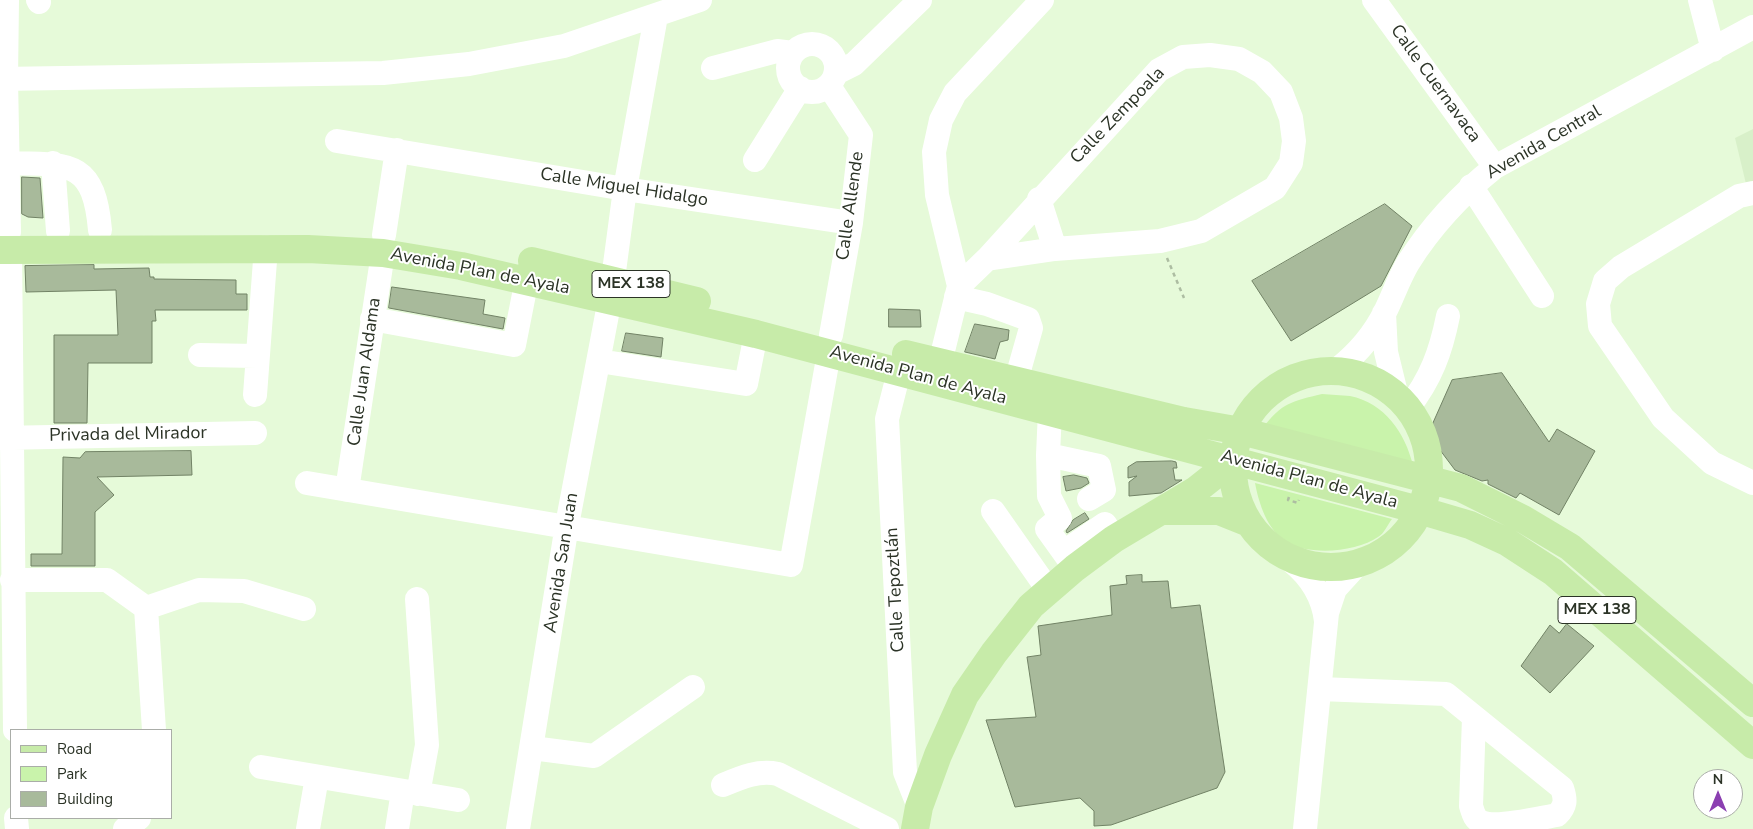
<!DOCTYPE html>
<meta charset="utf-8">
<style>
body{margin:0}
#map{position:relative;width:1753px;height:829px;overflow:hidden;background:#e6fad9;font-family:"Nunito Sans",sans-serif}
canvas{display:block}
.legend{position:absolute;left:10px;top:729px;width:162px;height:90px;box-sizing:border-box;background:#fff;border:1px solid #aaada8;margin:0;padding:6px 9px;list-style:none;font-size:15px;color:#2b3326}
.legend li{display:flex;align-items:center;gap:10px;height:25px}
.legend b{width:25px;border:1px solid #aaada8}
.north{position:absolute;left:1693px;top:769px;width:50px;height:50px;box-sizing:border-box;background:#fff;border:1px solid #aaada8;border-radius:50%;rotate:0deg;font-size:14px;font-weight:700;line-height:20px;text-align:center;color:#2b3326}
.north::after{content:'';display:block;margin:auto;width:18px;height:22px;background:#8b3fb1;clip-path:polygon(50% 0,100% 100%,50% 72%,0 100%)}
</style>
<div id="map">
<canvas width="1753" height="829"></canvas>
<ul class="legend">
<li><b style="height:6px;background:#c7eba9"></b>Road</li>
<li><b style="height:14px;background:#c9f3ab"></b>Park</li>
<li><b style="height:14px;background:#a8ba9b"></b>Building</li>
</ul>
<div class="north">N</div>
</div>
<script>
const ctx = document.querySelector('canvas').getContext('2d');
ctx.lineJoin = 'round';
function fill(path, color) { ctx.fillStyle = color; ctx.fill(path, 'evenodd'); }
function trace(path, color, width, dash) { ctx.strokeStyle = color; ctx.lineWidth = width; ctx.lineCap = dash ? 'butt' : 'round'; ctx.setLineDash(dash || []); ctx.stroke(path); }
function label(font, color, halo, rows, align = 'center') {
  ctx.font = font + ' "Nunito Sans",sans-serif'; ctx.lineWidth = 4; ctx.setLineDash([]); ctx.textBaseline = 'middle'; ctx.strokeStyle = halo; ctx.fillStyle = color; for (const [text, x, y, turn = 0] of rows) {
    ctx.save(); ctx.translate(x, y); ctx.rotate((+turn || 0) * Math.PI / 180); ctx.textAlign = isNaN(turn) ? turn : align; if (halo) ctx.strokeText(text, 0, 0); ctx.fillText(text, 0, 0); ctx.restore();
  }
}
const built = new Path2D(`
 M1753,129V188H1747L1735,138Z`);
const green = new Path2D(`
 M1322,394C1331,395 1341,395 1350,396C1385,403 1405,433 1413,465L1263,428C1281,403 1293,401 1322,394Z
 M1255,483L1392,519C1388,524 1384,534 1378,537C1357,552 1309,556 1286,542C1267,529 1259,504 1255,483Z`);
const building = new Path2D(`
 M22,177L40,178L43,218L28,217L22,214Z
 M1385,204L1412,226L1381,286L1291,341L1252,281Z
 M94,265V269L149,268L150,277H154V279L236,280V294H247V310H155L156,321H152V363H88L87,423H54V335H118L116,290L26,292L25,266Z
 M392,287L485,300L483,314L505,318L503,329L389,308Z
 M889,309L920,310L921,327H889Z
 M975,324L1009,330L1008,340L1000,342L995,359L965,352Z
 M626,333L663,338L661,357L622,351Z
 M1502,373L1549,442L1557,429L1595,451L1559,515L1520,493L1516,498L1488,484V480L1482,481L1455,470L1428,434L1452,380Z
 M191,451L192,475L97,477L114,495L95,512V566H31V554H62L63,457L80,458L85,452Z
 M1172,461L1176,462L1177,468H1173L1175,480H1182L1161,493L1129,496V482L1137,476L1128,478V467L1136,462Z
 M1074,475L1087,478L1089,483L1081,488L1066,491L1063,477Z
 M1085,513L1089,519L1067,533L1066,531L1073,520Z
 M1142,575V582L1168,581L1171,608L1200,605L1225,772L1217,788L1111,825L1094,826V811L1080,798L1015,807L986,720L1036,717L1027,657L1041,655L1038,626L1112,615L1110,586L1127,584L1126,576Z
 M1567,624L1594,646L1550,693L1521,666L1550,625L1559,633Z`);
const path = new Path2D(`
 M1167,258L1184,298
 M1289,497L1288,500L1298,503L1299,500`);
const minor = new Path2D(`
 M7,0L6,79L9,232
 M38,0L39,2
 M1374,0L1495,167
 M1700,0L1713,50
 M788 68a24 24 0 1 1 48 0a24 24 0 1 1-48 0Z
 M713,68L777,51L793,53
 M836,73L854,64L920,0
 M0,79L383,73L469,64L564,46L700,0
 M829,86L861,135L851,223L831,335
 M337,141L625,189L851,223
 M755,160L800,88
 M8,163C69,164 94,160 100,230
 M53,163L58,231
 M1471,186L1542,296
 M1753,193L1739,196L1621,267L1605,281L1598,304L1600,326L1663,418L1712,463L1753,483
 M1039,199L1055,249
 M384,235L397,150
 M10,250L15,730
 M613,279L625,189L656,16
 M959,286L987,259L1055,249L1160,241L1201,231L1275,188L1291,163L1294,141L1291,118L1281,92L1262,72L1239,59L1210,55L1183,57L1159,70L987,259
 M956,297L987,304L1028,319L1031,328L1016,381
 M1384,313L1386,352L1396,393
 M372,319L514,345L527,279
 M200,355L257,356
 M599,361L746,384L756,334
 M940,363L959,286L937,195L934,152L941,120L955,93L1042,0
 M1339,368C1359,352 1374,334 1385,312C1393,296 1399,278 1408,263C1432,225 1460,195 1495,167L1753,27
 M899,372L887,419L905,772L919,807
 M255,395L266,247
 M1408,408C1431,379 1441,351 1448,316
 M1050,411L1048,455L1099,466L1104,490L1089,499
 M0,438L255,433
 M1048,455L1049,496L1060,518L1047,529L1075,568
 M307,483L791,565L829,353
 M347,490L383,253
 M993,511L1049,591
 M1064,552L1105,524L1114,539
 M1291,561C1311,577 1323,596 1326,621
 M12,580H107L146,608
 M417,599L427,745L418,794
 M146,608L199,590L244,591L304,609
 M146,608L154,730
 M1320,689L1446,694L1562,788C1566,800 1566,806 1557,815C1539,818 1497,829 1481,822C1474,819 1473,812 1471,806L1474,717
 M532,748L594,756L693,687
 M261,767L458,800
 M723,785C742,777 758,770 778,774L887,829
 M16,818L17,829
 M125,829L139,818
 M308,829L317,777
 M397,829L403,791
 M518,829L567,525L610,299
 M1305,829L1327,613L1335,589L1355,567`);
const major = new Path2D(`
 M0,250L308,249L383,253L461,266L756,334L1419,510L1470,525L1507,542L1553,572L1753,745
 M532,261L697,301
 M906,354L1184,421L1241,431L1461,488L1523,519L1570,547L1753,703
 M1233 469a98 98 0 1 1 196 0a98 98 0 1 1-196 0Z
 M1165,511H1219L1249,523
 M915,829L919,807L938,755L965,695L994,653L1031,606L1075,568L1114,539L1196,490L1234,460`);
const shields = [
 [631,284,78],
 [1597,610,78]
];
const shieldNames = [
 ["MEX 138",631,284],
 ["MEX 138",1597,610]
];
const streetNames = [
 ["Calle Cuernavaca",1435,84,54],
 ["Calle Zempoala",1118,116,-46],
 ["Avenida Central",1544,143,-30],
 ["Calle Miguel Hidalgo",624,188,9],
 ["Calle Allende",851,206,-82],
 ["Avenida Plan de Ayala",480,272,11],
 ["Calle Juan Aldama",365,372,-82],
 ["Avenida Plan de Ayala",918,376,15],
 ["Privada del Mirador",128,435,-1],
 ["Avenida Plan de Ayala",1309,480,15],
 ["Avenida San Juan",562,563,-81],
 ["Calle Tepoztlán",896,590,-93]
];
fill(built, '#d8f0c9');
fill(green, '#c9f3ab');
fill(building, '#a8ba9b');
trace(building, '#718265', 1);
trace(path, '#adbda2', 2.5, [4, 4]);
trace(minor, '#fff', 24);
trace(major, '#c7eba9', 28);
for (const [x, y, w] of shields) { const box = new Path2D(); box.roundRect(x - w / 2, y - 13.5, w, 27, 4); ctx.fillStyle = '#fff'; ctx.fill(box); trace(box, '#2b3326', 1); }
label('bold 16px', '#2b3326', null, shieldNames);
label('18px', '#2b3326', '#fff', streetNames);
</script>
